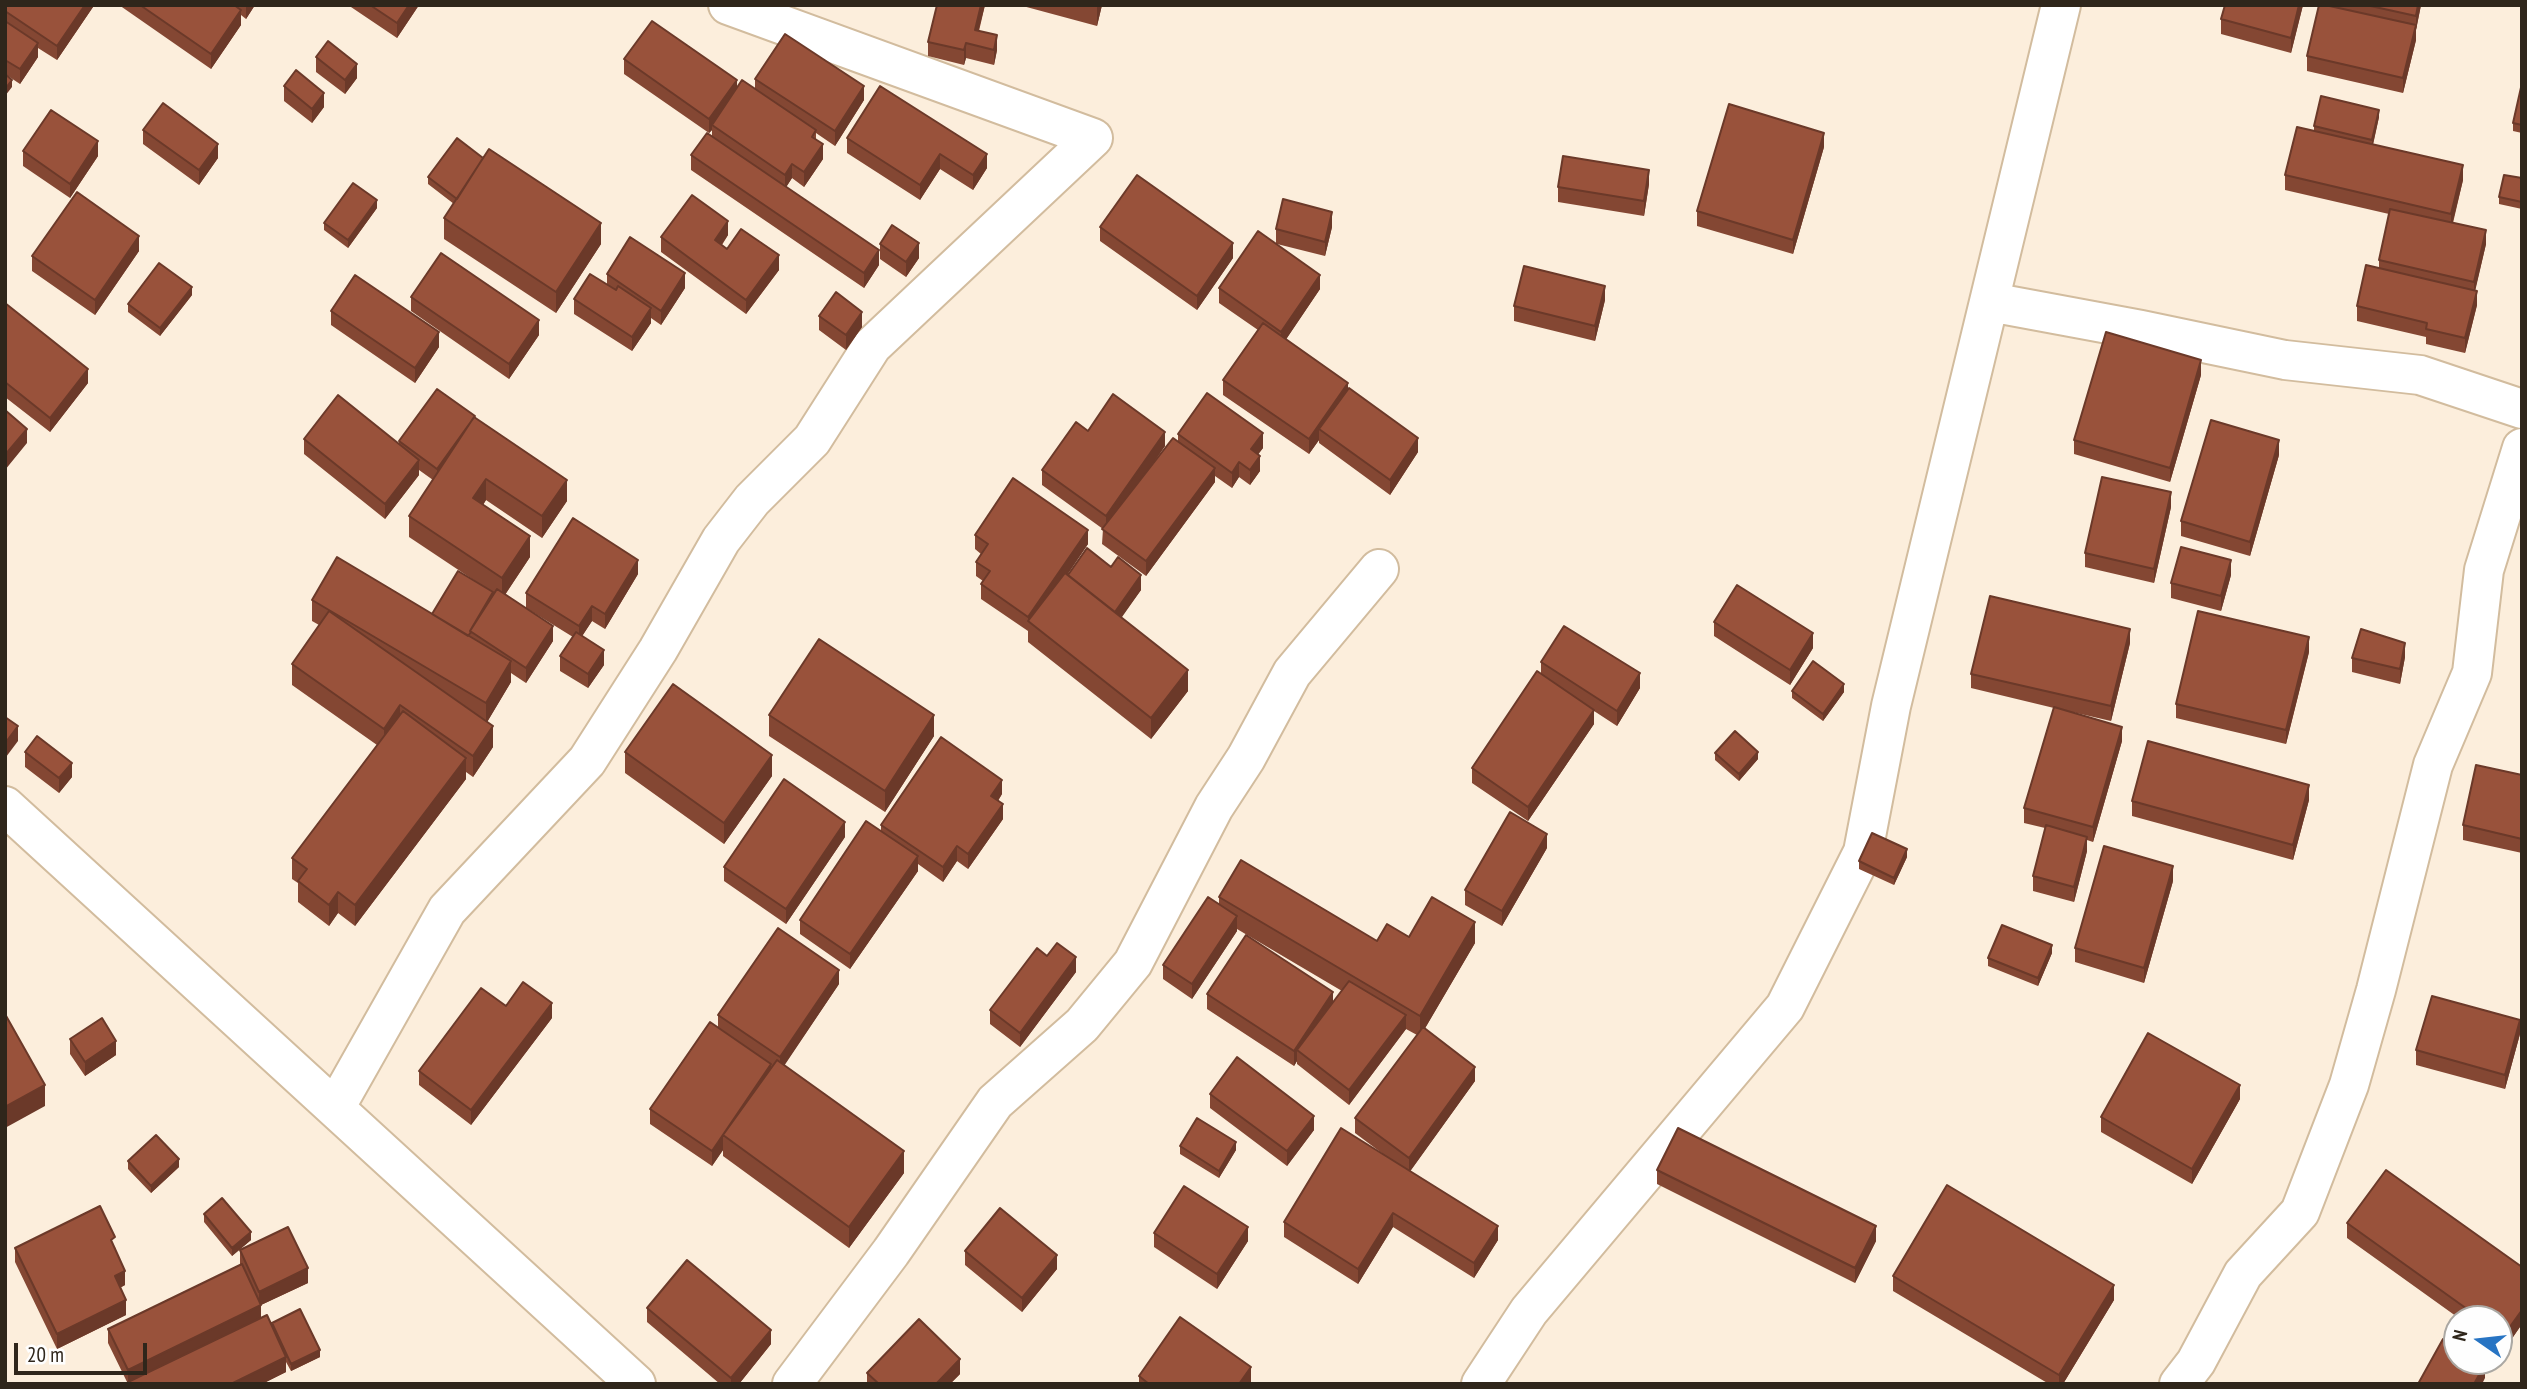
<!DOCTYPE html>
<style>
body{margin:0}
#map{position:relative;width:2527px;height:1389px;overflow:hidden;background:#fceedc;font-family:"PT Sans Narrow",sans-serif}
canvas{display:block}
.frame{position:absolute;inset:0;border:7px solid #2f261b;pointer-events:none}
.north{position:absolute;left:2443px;top:1305px;width:70px;height:70px;box-sizing:border-box;background:#fefefe;border:2px solid #aba8a3;border-radius:50%;rotate:284deg;font-size:19px;font-weight:700;line-height:28px;text-align:center;color:#2f261b}
.north::after{content:'';display:block;margin:auto;width:24px;height:32px;background:#2774c3;clip-path:polygon(50% 0,100% 100%,50% 72%,0 100%)}
.scale{position:absolute;left:14px;top:1343px;width:133px;height:32px;box-sizing:border-box;border:4px solid #2f261b;border-top:0;padding-left:9px;font-size:21px;line-height:24px;white-space:nowrap;color:#2f261b;-webkit-text-stroke:5px #fefefe;paint-order:stroke}
</style>
<div id="map">
<canvas width="2527" height="1389"></canvas>
<div class="frame"></div>
<div class="north">N</div>
<div class="scale">20 m</div>
</div>
<script>
const ctx = document.querySelector('canvas').getContext('2d');
ctx.lineJoin = 'round';
function trace(path, color, width, dash) { ctx.strokeStyle = color; ctx.lineWidth = width; ctx.lineCap = dash ? 'butt' : 'round'; ctx.setLineDash(dash || []); ctx.stroke(path); }
function fill(path, color) { ctx.fillStyle = color; ctx.fill(path, 'evenodd'); }
const minor = new Path2D(`
 M1990,302L2141,330L2285,360L2420,375L2522,409
 M5,806L636,1384
 M335,1108L447,910L587,761L658,650L721,540L752,500L812,440L872,346L1093,138L728,5
 M792,1384L891,1252L995,1102L1082,1025L1133,963L1214,807L1246,758L1292,673L1379,569
 M1481,1384L1529,1311L1785,1007L1863,852L1891,706L2061,5
 M2179,1384L2196,1362L2243,1274L2300,1212L2349,1085L2376,990L2433,765L2472,673L2484,570L2522,448`);
const wall = new Path2D(`
 M5,5H93V7L57,60L38,48V57L20,84L5,74Z
 M119,5H255L246,19L241,15V25L211,69Z
 M348,5H419L397,38Z
 M985,5L979,31L997,50L994,65L966,58L964,65L928,56V42Z
 M1019,5H1102L1097,26Z
 M2303,5L2291,53L2221,34V19Z
 M2319,5H2421L2416,30V40L2403,93L2307,71V56Z
 M316,57L357,78L345,94L316,72Z
 M624,59L737,88L755,89V79L864,100L835,146L816,133V139L823,159L804,187L792,178L786,187L879,265L864,288L691,170V155L712,137V130L709,133L624,74Z
 M2522,83V133L2513,131V123Z
 M284,86L324,107L312,123L284,101Z
 M880,86L987,168L973,190L940,169L920,200L847,153V138Z
 M2379,117L2373,145L2463,180L2453,223L2486,244L2475,290L2477,305L2465,353L2426,344V337L2357,321V306L2379,268V260L2389,214L2285,190V175L2314,131V126Z
 M143,130L218,158L199,185L143,144Z
 M1824,147L1793,254L1697,226V211Z
 M23,151L98,156L70,198L23,166Z
 M483,158L601,244L556,313L444,239V218L454,204L428,184V177Z
 M2522,178V209L2499,204V197Z
 M1649,184L1644,216L1558,202V187Z
 M377,208L348,248L324,230V223Z
 M1100,227L1233,258L1197,310L1100,241Z
 M1332,227L1325,256L1277,244L1320,289L1286,339L1348,389L1418,452L1390,495L1319,443V440L1309,454L1223,395V380L1258,330L1219,303V288L1276,243V229Z
 M728,235L722,245L727,249L779,270L746,314L661,252V237Z
 M880,244L919,258L906,277L880,259Z
 M139,251L95,315L32,271V256Z
 M607,274L685,288L661,325L651,318V323L632,351L574,314V299L607,284Z
 M192,295L160,336L128,312V304Z
 M411,297L539,335L509,379L411,311Z
 M1605,300L1595,341L1514,321V306Z
 M5,303L88,383L50,432L5,397Z
 M331,311L439,347L415,383L331,325Z
 M819,316L862,327L846,350L819,330Z
 M2201,375L2170,482L2074,454V440Z
 M475,418L567,501L542,538L486,500L483,505L530,557L505,595L553,641L526,683L511,673V682L487,722L493,747L473,777L466,772V779L355,926L338,913L329,926L298,902V883L292,879V858L377,745L292,685V664L319,625L312,621V600L432,614L478,583L409,537V516L433,480L419,470V475L385,519L304,454V439L399,444V441Z
 M1088,431L1165,446L1148,471L1178,441V434L1263,448L1258,454L1260,471L1250,485L1239,477L1232,488L1215,476V482L1146,576L1102,544L1103,529L1042,485V470Z
 M2279,455L2250,556L2181,536V521Z
 M2171,507L2154,583L2085,567V553Z
 M975,535L1088,544L1067,575L1141,590L1121,617L1188,691L1151,739L1028,642V631L981,599V584L983,581L976,576V562L981,554L975,549Z
 M638,574L605,629L592,621L582,636L604,665L588,688L560,671V656L573,637L526,608V593Z
 M2231,575L2221,611L2171,598V583Z
 M1714,622L1813,648L1790,685L1714,636Z
 M2130,643L2111,721L2072,712L2122,741L2093,842L2087,840V851L2074,902L2033,891V876L2045,828L2024,823V808L2054,708L1971,688V674Z
 M2309,652L2286,744L2176,718V704Z
 M2405,657L2400,684L2352,672V658Z
 M1541,662L1640,688L1617,726L1594,711V724L1528,821L1472,783V768L1541,674Z
 M1792,691L1844,692L1823,721L1792,698Z
 M769,715L934,736L885,812L769,736Z
 M25,752L72,777L59,793L25,767Z
 M625,752L772,776L724,844L625,773Z
 M1715,753L1758,759L1739,781L1715,760Z
 M2522,775V853L2463,840V825Z
 M1002,794L998,801L1003,819L968,869L957,861L943,882L918,864V871L850,969L800,934V920L881,832V825Z
 M2309,800L2293,860L2132,816V801Z
 M845,837L786,924L724,881V867Z
 M1547,848L1502,926L1465,905V890Z
 M1907,857L1894,885L1859,869V861Z
 M2173,881L2144,983L2075,962V948Z
 M1219,897L1377,941L1409,937L1475,943L1425,1028L1475,1081L1410,1171L1498,1240L1474,1278L1393,1227L1358,1284L1284,1237V1222L1383,1154L1355,1133V1118L1417,1035L1406,1029L1349,1105L1297,1064V1061L1294,1066L1207,1009V994L1333,1003L1342,991L1237,929V931L1192,999L1163,979V965L1219,904Z
 M2052,953L2038,986L1988,966V958Z
 M1047,956L1076,972L1020,1047L990,1024V1010Z
 M839,984L784,1065L904,1173L849,1248L723,1156V1150L712,1166L650,1124V1109L718,1028V1015Z
 M552,1018L471,1125L419,1085V1071Z
 M2520,1034L2505,1089L2416,1065V1050Z
 M70,1039L116,1055L85,1076L70,1054Z
 M1210,1094L1314,1130L1287,1166L1210,1108Z
 M2240,1099L2192,1184L2101,1132V1117Z
 M1180,1146L1236,1150L1219,1178L1180,1154Z
 M128,1161L179,1167L151,1193L128,1169Z
 M1657,1170L1876,1241L1855,1283L1657,1184Z
 M204,1214L251,1240L232,1256L204,1222Z
 M2347,1223L2522,1267V1324L2504,1350L2499,1347V1319H2460L2347,1238Z
 M1154,1233L1248,1241L1217,1289L1154,1247Z
 M115,1247L125,1285L120,1288L126,1315L57,1349L15,1262V1248Z
 M240,1250L308,1283L261,1305V1317L272,1326L320,1357L291,1371L286,1362V1372L262,1384H128L108,1343V1329L240,1265Z
 M965,1251L1057,1269L1022,1312L965,1265Z
 M1893,1276L2114,1300L2063,1384H2049L1893,1291Z
 M647,1308L771,1344L739,1384H720L647,1322Z
 M867,1373L960,1374L950,1384H867Z
 M1139,1376L1251,1382L1249,1384H1139Z`);
const shadedWall = new Path2D(`
 M85,5H93V7L57,60V46Z
 M246,5H255L246,19Z
 M409,5H419L397,38V23Z
 M981,5H985L975,44V30Z
 M1097,5H1102L1097,26Z
 M2299,5H2303L2291,53V38Z
 M2418,5H2421L2416,30V40L2403,93V78L2416,25V16Z
 M241,10V25L211,69V54Z
 M997,35V50L994,65V50Z
 M38,43V57L20,84V69Z
 M966,43V58L964,65V50Z
 M357,64V78L345,94V80Z
 M12,80V87L5,96V89Z
 M737,80V94L712,125V130L709,133V119Z
 M864,86V100L835,146V131Z
 M324,93V107L312,123V109Z
 M2379,110V117L2372,148V140Z
 M1824,133V147L1793,254V240Z
 M98,141V156L70,198V184Z
 M218,144V158L199,185V170Z
 M823,144V159L804,187V172Z
 M940,154V169L920,200V185Z
 M987,154V168L973,190V175Z
 M792,164V178L785,189V175Z
 M2463,165V180L2451,229V214Z
 M1649,170V184L1644,216V201Z
 M377,200V208L348,248V240Z
 M1332,212V227L1325,256V242Z
 M728,221V235L715,254V240Z
 M601,223V244L556,313V292Z
 M2486,230V244L2474,296V282Z
 M139,236V251L95,315V300Z
 M919,243V258L906,277V262Z
 M1233,243V258L1197,310V296Z
 M879,250V265L864,288V273Z
 M779,255V270L746,314V300Z
 M685,273V288L661,325V311Z
 M1320,275V289L1281,347V332Z
 M1605,286V300L1595,341V326Z
 M192,287V295L160,336V328Z
 M2477,291V305L2465,353V338Z
 M651,308V323L632,351V337Z
 M862,312V327L846,350V335Z
 M539,320V335L509,379V364Z
 M439,332V347L415,383V368Z
 M2201,360V375L2170,482V468Z
 M88,369V383L50,432V418Z
 M1348,383V398L1319,429V440L1309,454V439Z
 M475,416L437,483V469Z
 M27,429V443L5,470V455Z
 M1165,432V446L1106,530V516Z
 M1263,433V448L1251,464V449Z
 M1418,438V452L1390,495V480Z
 M2279,440V455L2250,556V542Z
 M1260,456V471L1250,485V470Z
 M419,460V475L385,519V504Z
 M1239,462V477L1232,488V473Z
 M1215,468V482L1146,576V561Z
 M486,479V500L473,520V498Z
 M567,480V501L542,538V516Z
 M2171,492V507L2154,583V569Z
 M1088,530V544L1033,625L1028,621V617Z
 M530,536V557L502,599V578Z
 M638,560V574L605,629V614Z
 M2231,560V575L2221,611V596Z
 M1141,575V590L1115,627V612Z
 M592,606V621L579,641V626Z
 M553,626V641L526,683V668Z
 M2130,629V643L2111,721V706Z
 M1813,633V648L1790,685V670Z
 M2309,637V652L2286,744V730Z
 M2405,643V657L2400,684V669Z
 M604,650V665L588,688V674Z
 M511,661V682L486,724V703Z
 M1188,670V691L1151,739V718Z
 M1640,673V688L1617,726V711Z
 M1844,684V692L1823,721V714Z
 M400,705V727L384,750V729Z
 M1594,710V724L1528,821V807Z
 M934,715V736L885,812V791Z
 M18,726V741L6,757V742Z
 M493,726V747L473,777V756Z
 M2122,727V741L2093,842V827Z
 M1758,752V759L1739,781V774Z
 M772,755V776L724,844V823Z
 M466,758V779L355,926V905Z
 M72,763V777L59,793V778Z
 M1002,780V794L991,811V796Z
 M2309,785V800L2293,860V845Z
 M1003,804V819L968,869V854Z
 M845,822V837L786,924V909Z
 M1547,834V848L1502,926V911Z
 M2087,837V851L2074,902V887Z
 M957,846V861L943,882V867Z
 M1907,849V857L1894,885V878Z
 M918,856V871L850,969V954Z
 M2173,866V881L2144,983V968Z
 M338,892V913L329,926V905Z
 M1237,916V931L1192,999V984Z
 M1475,922V943L1420,1037V1016Z
 M2052,945V953L2038,986V978Z
 M1076,957V972L1020,1047V1033Z
 M839,970V984L780,1072V1057Z
 M1333,992V1007L1297,1050V1061L1294,1066V1051Z
 M552,1003V1018L471,1125V1110Z
 M1406,1015V1029L1349,1105V1090Z
 M2520,1020V1034L2505,1089V1075Z
 M116,1041V1055L85,1076V1062Z
 M771,1064V1079L723,1135Z
 M1475,1067V1081L1409,1173V1158Z
 M45,1085V1106L5,1128V1107Z
 M2240,1085V1099L2192,1184V1169Z
 M1314,1116V1130L1287,1166V1151Z
 M723,1135V1150L712,1166V1151Z
 M1236,1142V1150L1219,1178V1171Z
 M904,1151V1173L849,1248V1227Z
 M179,1159V1167L151,1193V1186Z
 M1393,1213V1227L1358,1284V1269Z
 M1498,1226V1240L1474,1278V1263Z
 M1876,1226V1241L1855,1283V1268Z
 M1248,1227V1241L1217,1289V1274Z
 M251,1232V1240L232,1256V1248Z
 M1057,1255V1269L1022,1312V1298Z
 M308,1268V1283L261,1305V1320L128,1382V1370L259,1306V1292Z
 M125,1271V1285L115,1290V1276Z
 M2114,1285V1300L2063,1384H2059V1375Z
 M126,1300V1315L57,1349V1334Z
 M2522,1310V1324L2504,1350V1335Z
 M771,1330V1344L739,1384H731V1378Z
 M320,1350V1357L291,1371V1364Z
 M286,1357V1372L262,1384H231Z
 M960,1359V1374L950,1384H936Z
 M2485,1364V1378L2482,1384H2474Z
 M1251,1367V1382L1249,1384H1239Z`);
const building = new Path2D(`
 M5,5H85L57,46L5,11Z
 M140,5H234L241,10L211,54Z
 M370,5H409L397,23Z
 M937,5H981L975,30L997,35L994,50L966,43L964,50L928,42Z
 M2225,5H2299L2291,38L2221,19Z
 M2319,5H2325L2416,25L2403,78L2307,56Z
 M2366,5H2418L2416,16Z
 M5,21L38,43L20,69L5,60Z
 M652,21L737,80L709,119L624,59Z
 M785,34L864,86L835,131L755,79Z
 M328,41L357,64L345,80L316,57Z
 M296,70L324,93L312,109L284,86Z
 M5,74L12,80L5,89Z
 M742,80L816,130L812,137L823,144L804,172L792,164L785,175L712,125Z
 M2522,83V125L2513,123Z
 M880,86L987,154L973,175L940,154L920,185L847,138Z
 M2321,96L2379,110L2372,140L2314,126Z
 M163,103L218,144L199,170L143,130Z
 M1729,104L1824,133L1793,240L1697,211Z
 M51,110L98,141L70,184L23,151Z
 M2297,127L2463,165L2451,214L2285,175Z
 M707,133L879,250L864,273L691,155Z
 M457,138L483,158L457,199L428,177Z
 M489,149L601,223L556,292L444,218Z
 M1563,156L1649,170L1644,201L1558,187Z
 M1137,175L1233,243L1197,296L1100,227Z
 M2504,175L2522,178V202L2499,197Z
 M353,183L377,200L348,240L324,223Z
 M77,192L139,236L95,300L32,256Z
 M692,195L728,221L715,240L727,249L741,229L779,255L746,300L661,237Z
 M1283,199L1332,212L1325,242L1276,229Z
 M2390,209L2486,230L2474,282L2379,260Z
 M892,225L919,243L906,262L880,244Z
 M1258,231L1320,275L1281,332L1219,288Z
 M630,237L685,273L661,311L607,274Z
 M441,253L539,320L509,364L411,297Z
 M159,263L192,287L160,328L128,304Z
 M2366,265L2477,291L2465,338L2426,329L2427,323L2357,306Z
 M1524,266L1605,286L1595,326L1514,306Z
 M590,274L616,290L618,286L651,308L632,337L574,299Z
 M355,275L439,332L415,368L331,311Z
 M836,292L862,312L846,335L819,316Z
 M5,303L88,369L50,418L5,382Z
 M1263,323L1348,383L1309,439L1223,380Z
 M2106,332L2201,360L2170,468L2074,440Z
 M1349,388L1418,438L1390,480L1319,429Z
 M437,389L475,416L437,469L399,441Z
 M1207,393L1263,433L1251,449L1260,456L1250,470L1239,462L1232,473L1178,434Z
 M1113,394L1165,432L1106,516L1042,470L1076,422L1088,431Z
 M338,395L419,460L385,504L304,439Z
 M5,410L27,429L5,455Z
 M474,417L567,480L542,516L486,479L473,498L530,536L502,578L409,516Z
 M2211,420L2279,440L2250,542L2181,521Z
 M1173,438L1215,468L1146,561L1102,529Z
 M2102,477L2171,492L2154,569L2085,553Z
 M1013,478L1088,530L1028,617L981,584L990,571L976,562L988,544L975,535Z
 M573,518L638,560L605,614L592,606L579,626L526,593Z
 M2181,547L2231,560L2221,596L2171,583Z
 M1087,548L1111,567L1118,557L1141,575L1115,612L1068,575Z
 M337,557L511,661L486,703L312,600Z
 M458,571L493,592L470,631L471,632L468,636L432,614Z
 M1065,573L1188,670L1151,718L1028,621Z
 M1737,585L1813,633L1790,670L1714,622Z
 M497,589L553,626L526,668L470,631Z
 M1990,596L2130,629L2111,706L1971,674Z
 M329,611L493,726L473,756L400,705L384,729L292,664Z
 M2198,611L2309,637L2286,730L2176,704Z
 M1564,626L1640,673L1617,711L1541,662Z
 M2361,629L2405,643L2400,669L2352,658Z
 M576,632L604,650L588,674L560,656Z
 M819,639L934,715L885,791L769,715Z
 M1813,661L1844,684L1823,714L1792,691Z
 M1537,671L1594,710L1528,807L1472,768Z
 M673,684L772,755L724,823L625,752Z
 M2054,707L2122,727L2093,827L2024,808Z
 M403,711L466,758L355,905L338,892L329,905L298,881L307,869L292,858Z
 M5,717L18,726L6,742H5Z
 M1735,731L1758,752L1739,774L1715,753Z
 M37,736L72,763L59,778L25,752Z
 M941,737L1002,780L991,796L1003,804L968,854L957,846L943,867L881,825Z
 M2148,741L2309,785L2293,845L2132,801Z
 M2476,765L2522,775V839L2463,825Z
 M784,779L845,822L786,909L724,867Z
 M1510,812L1547,834L1502,911L1465,890Z
 M866,821L918,856L850,954L800,920Z
 M2046,825L2087,837L2074,887L2033,876Z
 M1872,833L1907,849L1894,878L1859,861Z
 M2104,846L2173,866L2144,968L2075,948Z
 M1241,860L1377,941L1387,924L1409,937L1432,897L1475,922L1420,1016L1219,897Z
 M1208,897L1237,916L1192,984L1163,965Z
 M2002,925L2052,945L2038,978L1988,958Z
 M778,928L839,970L780,1057L718,1015Z
 M1246,935L1333,992L1294,1051L1207,994Z
 M1057,943L1076,957L1020,1033L990,1010L1037,948L1047,956Z
 M1349,981L1406,1015L1349,1090L1297,1050Z
 M523,982L552,1003L471,1110L419,1071L481,988L506,1006Z
 M2432,996L2520,1020L2505,1075L2416,1050Z
 M5,1014L45,1085L5,1107Z
 M102,1018L116,1041L85,1062L70,1039Z
 M710,1022L771,1064L712,1151L650,1109Z
 M1423,1027L1475,1067L1409,1158L1355,1118Z
 M2148,1033L2240,1085L2192,1169L2101,1117Z
 M1237,1057L1314,1116L1287,1151L1210,1094Z
 M777,1060L904,1151L849,1227L723,1135Z
 M1197,1118L1236,1142L1219,1171L1180,1146Z
 M1341,1128L1498,1226L1474,1263L1393,1213L1358,1269L1284,1222Z
 M1678,1128L1876,1226L1855,1268L1657,1170Z
 M156,1135L179,1159L151,1186L128,1161Z
 M2386,1170L2522,1267V1310L2504,1335L2499,1332V1319H2481L2347,1223Z
 M1947,1185L2114,1285L2059,1375L1893,1276Z
 M1184,1186L1248,1227L1217,1274L1154,1233Z
 M222,1198L251,1232L232,1248L204,1214Z
 M100,1206L115,1237L111,1240L125,1271L115,1276L126,1300L57,1334L15,1248Z
 M1000,1208L1057,1255L1022,1298L965,1251Z
 M288,1227L308,1268L259,1292L240,1250Z
 M687,1260L771,1330L731,1378L647,1308Z
 M242,1264L261,1305L128,1370L108,1329Z
 M300,1309L320,1350L291,1364L272,1323Z
 M267,1315L286,1357L231,1384H129L128,1382Z
 M1180,1317L1251,1367L1239,1384H1149L1139,1376Z
 M919,1319L960,1359L936,1384H879L867,1373Z
 M2443,1339L2457,1347V1361H2481L2485,1364L2474,1384H2418Z`);
trace(minor, '#d2bc9e', 42);
trace(minor, '#fff', 38);
fill(wall, '#844733');
fill(shadedWall, '#6b3929');
fill(building, '#99523b');
trace(building, '#6b3929', 2);
</script>
